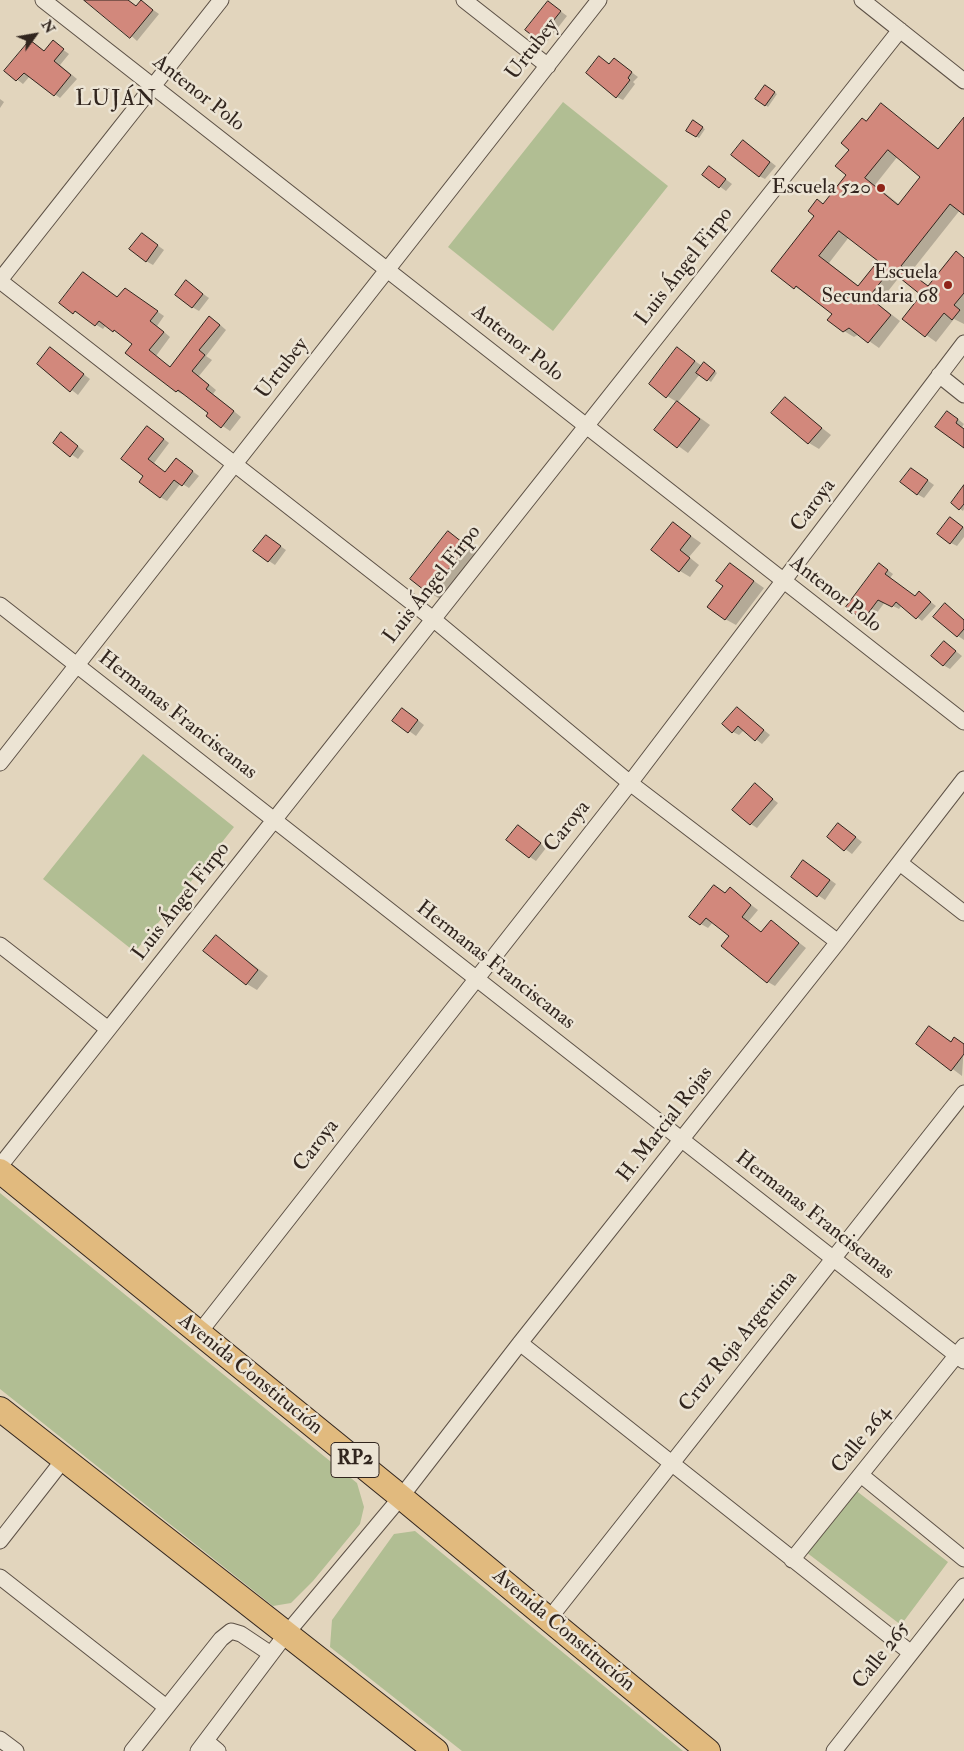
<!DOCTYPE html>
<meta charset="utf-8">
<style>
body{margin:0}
#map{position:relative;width:964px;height:1751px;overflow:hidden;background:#e2d5bd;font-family:"IM FELL Double Pica",serif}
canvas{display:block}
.north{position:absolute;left:10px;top:10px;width:50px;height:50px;-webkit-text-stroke:4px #ece4d4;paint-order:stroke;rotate:58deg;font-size:14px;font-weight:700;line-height:20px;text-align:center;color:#31251e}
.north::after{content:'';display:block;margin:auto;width:18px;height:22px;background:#31251e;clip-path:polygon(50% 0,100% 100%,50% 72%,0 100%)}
</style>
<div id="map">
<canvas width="964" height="1751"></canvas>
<div class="north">N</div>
</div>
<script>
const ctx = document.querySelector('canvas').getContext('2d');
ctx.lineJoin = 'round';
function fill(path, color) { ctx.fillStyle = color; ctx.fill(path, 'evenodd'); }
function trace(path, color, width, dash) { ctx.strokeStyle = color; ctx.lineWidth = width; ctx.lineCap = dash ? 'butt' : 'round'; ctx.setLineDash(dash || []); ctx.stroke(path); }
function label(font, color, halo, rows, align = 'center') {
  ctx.font = font + ' "IM FELL Double Pica",serif'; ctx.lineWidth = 5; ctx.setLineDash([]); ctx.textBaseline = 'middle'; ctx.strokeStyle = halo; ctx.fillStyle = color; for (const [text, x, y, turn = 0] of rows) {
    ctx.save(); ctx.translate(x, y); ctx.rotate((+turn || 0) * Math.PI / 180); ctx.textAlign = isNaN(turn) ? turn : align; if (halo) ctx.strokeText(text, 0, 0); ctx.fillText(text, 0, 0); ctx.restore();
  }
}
const green = new Path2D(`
 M563,102L668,186L553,331L448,247Z
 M143,754L234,827L135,952L43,879Z
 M0,1193L357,1483L364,1507L360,1524L313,1581L291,1603L273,1606L0,1389Z
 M854,1489L948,1562L901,1625L806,1552Z
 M415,1531L683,1751H462L330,1647L332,1620L394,1534Z`);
const shadow = new Path2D(`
 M92,0H128L137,7L142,2L159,14L137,41Z
 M555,7L567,16L546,43L527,30Z
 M31,41L45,52L58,46L69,54L60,65L77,79L60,98L30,76L23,84L6,71Z
 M599,57L610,64L614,59L638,77L633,82L635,84L623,100L617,97Z
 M765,86L777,94L768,107L757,99Z
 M0,99L4,102L0,108Z
 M881,104L939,149L964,126V205L910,273L929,287L956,253L964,258V324L954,319L936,342L904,319L923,295L900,276L878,304L900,321L879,348L859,334L854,337L844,331L834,314L773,271L847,175L851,150L867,122ZM898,156L922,177L900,205L875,185ZM849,237L880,261L860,287L829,263Z
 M693,122L705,129L699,138L688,131Z
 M749,145L776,166L765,179L759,176Z
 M716,172L732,184L726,191L704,175Z
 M142,234L164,250L153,265L146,261Z
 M186,282L209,298L199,311L192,307Z
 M132,294L164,316L157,326L170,337L156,356L170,367L217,322L226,330L206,356L212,360L199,376L216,390L213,394L241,417L230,431L208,416L210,413L185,394L184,395L176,391L134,344L106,325L103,329L61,303L118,298Z
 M50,349L90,379L78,395L39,364Z
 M678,349L702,366L707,365L717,373L711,382L700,374L678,402L710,425L688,453L656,430L677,402L667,396Z
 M785,399L831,435L819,449L809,443Z
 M954,416L964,424L962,427L964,429V447Z
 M148,427L169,443L154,463L166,473L177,460L199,476L189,488L181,483L167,501L160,497L145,476Z
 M62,434L84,451L78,459L55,443Z
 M912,469L934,485L924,498L917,494Z
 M964,497V509L963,511L952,503Z
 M951,518L964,528V537L957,546L951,543Z
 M674,524L701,543L689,557L699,565L690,577L680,571Z
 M448,533L476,553L440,599L430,593Z
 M266,536L286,550L275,565L269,561Z
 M730,564L764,588L736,625L725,619V586Z
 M885,568L893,574L890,578L915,597L919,593L936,606L922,621L902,605L899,609L885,602L870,622L848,607Z
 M945,604L964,619V640L958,636Z
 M944,642L962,656L950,669L943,665Z
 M738,709L770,735L762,744L744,730L739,735L733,732Z
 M409,713L424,725L416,736L394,720Z
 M755,785L778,803L757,828L751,824Z
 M839,824L862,842L852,854L829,837Z
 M518,826L546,848L536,861L530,857Z
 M810,865L836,884L825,900L792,877Z
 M715,886L726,894L730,889L758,910L748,922L762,933L771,921L806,948L775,986L768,982L731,936L713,922L708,928L701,924Z
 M216,937L268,976L257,990L247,984Z
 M930,1027L952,1042L955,1038L964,1044L962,1076L918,1043Z`);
const building = new Path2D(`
 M84,0H128L136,6L141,0L153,10L130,38Z
 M548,1L561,11L538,40L525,30Z
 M30,40L44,51L53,40L64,49L54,61L71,75L54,96L24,73L16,81L4,71Z
 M599,56L609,64L614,58L632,72L628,78L630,80L616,98L586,73Z
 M765,85L775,92L765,106L755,99Z
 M881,103L938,149L964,117V215L950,204L901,266L928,286L956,251L964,258V293L954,305L960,310L952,320L944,313L925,337L902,319L921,295L890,270L869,297L891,315L868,343L849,328L843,332L827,320L832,314L796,286L794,289L771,271L814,216L808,211L817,199L823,204L846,175L835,166L849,150L841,143L862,118L866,121ZM888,150L920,177L898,205L865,178ZM839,231L878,261L858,286L819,256Z
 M693,120L703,127L696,137L686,131Z
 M743,140L770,162L759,177L731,155Z
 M709,166L726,179L719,188L702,175Z
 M142,233L158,245L146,262L129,249Z
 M83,272L117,297L125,288L158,311L150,321L164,332L149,350L170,367L209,316L220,325L199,350L205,355L192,371L209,385L206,389L234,411L221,428L206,416L208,413L178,390L176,392L125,353L132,344L114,330L113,332L99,321L95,326L75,311L73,314L59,303Z
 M186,280L203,294L192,308L175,295Z
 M50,347L84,374L70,392L37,364Z
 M677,347L695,361L666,398L649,384Z
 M704,362L715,371L707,381L696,373Z
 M785,397L822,428L808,444L771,413Z
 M677,401L700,419L677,448L654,430Z
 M947,411L958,419L956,423L964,429V448L935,427Z
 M147,426L164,439L148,459L165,472L176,458L193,471L182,486L174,480L160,498L139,482L143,476L121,459Z
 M61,432L78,446L70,457L53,443Z
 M911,468L928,480L917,495L900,482Z
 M964,485V504L959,510L951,503Z
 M950,517L963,527L950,544L937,534Z
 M673,522L691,536L680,550L690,558L679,572L651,550Z
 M448,531L467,546L429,594L410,579Z
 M266,535L281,546L268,562L253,551Z
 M730,563L754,581L725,620L707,607L723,586L716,581Z
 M879,563L888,570L885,574L915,596L919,591L931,602L916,619L896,602L892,607L878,600L863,620L846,607Z
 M945,603L964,620V629L957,637L933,617Z
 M944,641L956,651L943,666L931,656Z
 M737,707L764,730L755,741L738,726L732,733L722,724Z
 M402,708L418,720L408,733L392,721Z
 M755,783L773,799L750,825L732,810Z
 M838,823L856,837L844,851L827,837Z
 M518,825L541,843L529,858L506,840Z
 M803,860L830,880L817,897L791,877Z
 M714,885L725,893L730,887L751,905L742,917L761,932L771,920L799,943L767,983L721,946L729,936L706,918L700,925L689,917Z
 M216,935L258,970L246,985L203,951Z
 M929,1026L951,1042L954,1037L964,1044V1054L951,1071L916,1044Z`);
const street = new Path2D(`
 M43,0L964,722
 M464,0L548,66
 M862,0L964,81
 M0,280L221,0
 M0,281L433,619L630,783L838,942
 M939,375L964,395
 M0,605L964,1361
 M0,763L599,0
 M900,863L964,913
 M0,945L108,1029
 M0,1166L900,30
 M199,1333L630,783L964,343
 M520,1343L911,1653
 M861,1475L964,1559
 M0,1541L64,1459
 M792,1560L964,1346
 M0,1577L166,1707
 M549,1619L964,1093
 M0,1739L16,1751
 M206,1741L218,1751
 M132,1751L221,1639L231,1631L241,1634L271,1654
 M198,1751L287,1633L401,1497L520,1343L838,942L964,779
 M834,1751L964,1586`);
const primary = new Path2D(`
 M0,1171L401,1497L708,1751
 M0,1409L436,1751`);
const markers = [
 [881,188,5,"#8f2418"],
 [948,285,5,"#8f2418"]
];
const shields = [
 [355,1460,48]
];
const shieldNames = [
 ["RP2",355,1460]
];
const streetNames = [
 ["Urtubey",533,50,-52],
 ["Antenor Polo",198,94,38],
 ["Luis Ángel Firpo",685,267,-52],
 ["Antenor Polo",517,344,38],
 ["Urtubey",283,369,-52],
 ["Caroya",814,506,-53],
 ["Luis Ángel Firpo",433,585,-52],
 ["Antenor Polo",835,595,38],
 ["Hermanas Franciscanas",177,716,38],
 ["Caroya",568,827,-51],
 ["Luis Ángel Firpo",182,902,-52],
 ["Hermanas Franciscanas",495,966,38],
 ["H. Marcial Rojas",666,1125,-52],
 ["Caroya",317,1146,-52],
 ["Hermanas Franciscanas",814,1216,38],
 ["Cruz Roja Argentina",739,1342,-51],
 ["Avenida Constitución",250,1375,39],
 ["Calle 264",862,1440,-51],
 ["Avenida Constitución",563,1631,40],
 ["Calle 265",882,1656,-52]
];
const poiNames = [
 ["Escuela 520",871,188],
 ["Escuela",938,273],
 ["Secundaria 68",938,297]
];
const neighbourhoodNames = [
 ["LUJÁN",116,100]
];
fill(green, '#b1be93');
fill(shadow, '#0003');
fill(building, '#d2887c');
trace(building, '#31251e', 1);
trace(street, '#5d5146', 17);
trace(primary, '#31251e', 26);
trace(street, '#ece4d4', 15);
trace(primary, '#e1ba7e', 24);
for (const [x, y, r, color] of markers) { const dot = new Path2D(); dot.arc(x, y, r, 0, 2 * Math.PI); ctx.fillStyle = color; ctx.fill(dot); trace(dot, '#ece4d4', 2); }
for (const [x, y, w] of shields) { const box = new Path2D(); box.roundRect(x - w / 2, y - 17.5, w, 35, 4); ctx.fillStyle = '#ece4d4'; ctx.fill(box); trace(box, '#31251e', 1); }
label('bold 20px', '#31251e', null, shieldNames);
label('21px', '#31251e', '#ece4d4', streetNames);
label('21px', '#31251e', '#ece4d4', poiNames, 'right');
ctx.letterSpacing = '1px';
label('22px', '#31251e', '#ece4d4', neighbourhoodNames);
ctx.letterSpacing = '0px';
</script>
